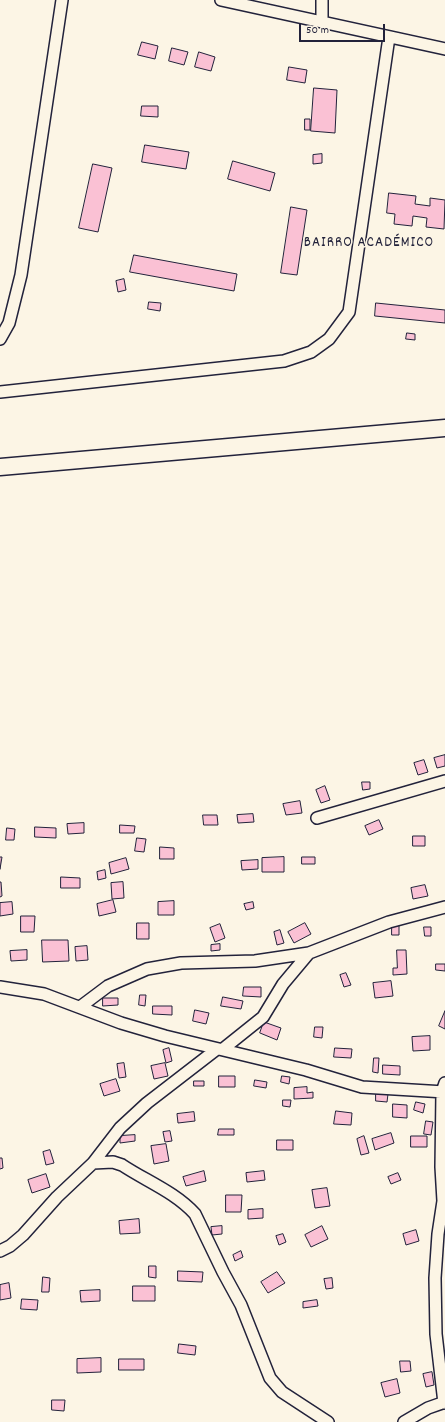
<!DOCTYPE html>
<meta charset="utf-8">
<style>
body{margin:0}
#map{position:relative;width:445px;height:1422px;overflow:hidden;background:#fcf5e5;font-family:Dekko,sans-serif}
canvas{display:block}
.scale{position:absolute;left:299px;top:24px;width:86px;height:18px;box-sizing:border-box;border:2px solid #22223b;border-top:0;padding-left:5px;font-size:12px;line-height:14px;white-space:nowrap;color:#22223b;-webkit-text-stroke:3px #fcf5e5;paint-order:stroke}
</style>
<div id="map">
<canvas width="445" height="1422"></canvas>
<div class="scale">50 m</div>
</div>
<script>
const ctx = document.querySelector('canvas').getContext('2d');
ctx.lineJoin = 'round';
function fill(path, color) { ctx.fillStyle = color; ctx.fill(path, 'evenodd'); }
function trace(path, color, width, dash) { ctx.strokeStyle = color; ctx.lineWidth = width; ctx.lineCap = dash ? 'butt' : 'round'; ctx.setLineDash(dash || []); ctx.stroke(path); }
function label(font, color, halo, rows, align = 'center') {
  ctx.font = font + ' Dekko,sans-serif'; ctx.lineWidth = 3; ctx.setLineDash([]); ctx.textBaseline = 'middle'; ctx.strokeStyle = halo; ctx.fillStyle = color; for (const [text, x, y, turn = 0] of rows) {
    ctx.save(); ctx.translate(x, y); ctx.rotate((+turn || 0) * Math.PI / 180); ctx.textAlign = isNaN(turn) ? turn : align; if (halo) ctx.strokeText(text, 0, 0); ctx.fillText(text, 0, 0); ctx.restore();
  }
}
const building = new Path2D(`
 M142,42L158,46L155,59L138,55Z
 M172,48L188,52L184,65L169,61Z
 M199,52L215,57L211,71L195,67Z
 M289,67L307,70L305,83L287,80Z
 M314,88L337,90L335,133L311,131Z
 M142,106H158V117L141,116Z
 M305,119H310V130H305Z
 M145,145L189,152L186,169L142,162Z
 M322,154V163L313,164V155Z
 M233,161L275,173L270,191L228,179Z
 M93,164L112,168L98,232L79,228Z
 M389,193L416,196L415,204L430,206V198L445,200L444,229L426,227L427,218L413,216L412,226L394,224L395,214L387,213Z
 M291,207L307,210L297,275L281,273Z
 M134,255L237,274L234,291L130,272Z
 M124,279L126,290L118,292L116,281Z
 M149,302L161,303L160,311L148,309Z
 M376,303L445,310V323L375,316Z
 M407,333L415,334V340L406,339Z
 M445,755V766L437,768L434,758Z
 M424,760L428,772L418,775L414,763Z
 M362,782H370V789L363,790Z
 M325,786L330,800L321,803L316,790Z
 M300,801L302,813L286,815L283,804Z
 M253,814L254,822L238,823L237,815Z
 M203,815H217L218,825H204Z
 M379,820L383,829L369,835L365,826Z
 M84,823V833L68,834L67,824Z
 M120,825L135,826L134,833H120Z
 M35,827L56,828V838L35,837Z
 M7,828L15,829L14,840H6Z
 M413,836H425V846H413Z
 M137,838L146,839L144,852L135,851Z
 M160,847L174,848V859H160Z
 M0,857H2L0,869Z
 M284,857V872H262V858Z
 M302,857H315V864H302Z
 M126,858L129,869L111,874L109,863Z
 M258,860V869L242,870L241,861Z
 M105,870L106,878L98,880L97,872Z
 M61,877L80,878V888H61Z
 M0,882H1L2,896L0,897Z
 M123,882L124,898L112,899L111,883Z
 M425,885L428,896L413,899L411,888Z
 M113,900L116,912L99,916L97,904Z
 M174,901V915H158V902Z
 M12,902L13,914L0,916V903Z
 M253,902L254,908L246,910L244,904Z
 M21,916H35L34,932H21Z
 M392,922H399V935H392Z
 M137,923H149V939H137Z
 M305,923L311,934L294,943L288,932Z
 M220,924L225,938L215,942L210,928Z
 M424,927H431V936H425Z
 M280,930L284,943L277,945L274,932Z
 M42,940H68L69,961L43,962Z
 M220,944V950L211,951V945Z
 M87,946L88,960L76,961L75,947Z
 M27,950V960L11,961L10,951Z
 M397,950H406L407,974L393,975V968H397Z
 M436,964H445V971L436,970Z
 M346,973L351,985L344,987L340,975Z
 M391,981L393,996L375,998L373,983Z
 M244,987H261V997L243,996Z
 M140,995H146L145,1006L139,1005Z
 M223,997L243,1001L241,1009L221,1006Z
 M103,998H118V1005L103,1006Z
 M153,1006H172V1015L153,1014Z
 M195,1010L209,1013L206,1024L193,1021Z
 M445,1011V1029L439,1026Z
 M264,1022L281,1028L277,1040L260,1033Z
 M315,1027H323L322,1038L314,1037Z
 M430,1036V1050L413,1051L412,1037Z
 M169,1048L172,1061L166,1063L163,1050Z
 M335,1048L352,1049L351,1058L334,1057Z
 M374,1058H379L378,1073L373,1072Z
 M124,1063L126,1077L119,1078L117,1064Z
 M165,1063L168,1076L154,1079L151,1066Z
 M383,1065L400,1066V1075L383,1074Z
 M219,1076H235V1087H219Z
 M282,1076L290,1077L289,1084L281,1082Z
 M116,1079L120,1091L104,1096L100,1084Z
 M255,1080L267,1082L266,1088L254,1086Z
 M194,1081H204V1086H194Z
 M307,1087V1093L313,1092V1098L294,1099V1088Z
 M376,1093L388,1094L387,1102L376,1101Z
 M283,1100H291L290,1107L283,1106Z
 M416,1102L425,1104L423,1113L414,1110Z
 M393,1104L407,1105V1118L393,1117Z
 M336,1111L352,1113L351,1125L334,1124Z
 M194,1112L195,1121L178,1123L177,1114Z
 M426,1121L433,1122L431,1135L424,1134Z
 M219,1129H234V1135H218Z
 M170,1131L172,1141L165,1142L163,1132Z
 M391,1133L394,1143L375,1150L372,1139Z
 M135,1135V1141L120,1143V1136Z
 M364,1136L369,1153L361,1155L357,1139Z
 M411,1136H427V1147H411Z
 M277,1140H293V1150H277Z
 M166,1144L169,1161L154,1164L151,1146Z
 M50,1150L54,1163L46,1165L43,1152Z
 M0,1158H2L3,1168L0,1169Z
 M204,1171L206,1181L186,1186L183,1177Z
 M264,1171L265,1180L247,1182L246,1173Z
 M398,1173L401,1180L391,1184L388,1177Z
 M46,1174L50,1187L32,1193L28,1180Z
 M327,1188L330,1206L315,1208L312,1190Z
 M226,1195H242L241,1212H226Z
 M263,1209V1218L248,1219V1210Z
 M139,1219L140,1233L120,1234L119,1221Z
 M222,1226V1234L212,1235L211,1227Z
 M322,1226L328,1239L311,1247L305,1235Z
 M416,1230L419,1241L406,1245L403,1234Z
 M283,1234L286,1242L279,1245L276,1236Z
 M241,1251L243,1257L235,1261L233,1255Z
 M149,1266H156V1278L149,1277Z
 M178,1271L203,1272L202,1282L178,1281Z
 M277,1272L285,1283L268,1293L261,1282Z
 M43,1277L50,1278L49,1292H42Z
 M332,1278L333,1288L326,1289L324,1279Z
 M9,1283L11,1298L0,1300V1285Z
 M133,1286H155V1301H133Z
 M100,1290V1301L81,1302L80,1291Z
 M22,1299L38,1300L37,1310L21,1309Z
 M317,1300L318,1306L303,1308V1302Z
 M179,1344L196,1346L195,1355L178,1353Z
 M101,1358V1372L77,1373V1359Z
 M119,1359H144V1370H119Z
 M400,1361H410L411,1371L401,1372Z
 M432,1372L434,1385L426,1387L423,1374Z
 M397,1379L400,1393L385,1397L381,1383Z
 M52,1400H65L64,1411L52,1410Z`);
const street = new Path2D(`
 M221,0L445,49
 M322,22V0
 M0,339L9,323L21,275L62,0
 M0,392L284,361L311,352L329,339L349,312L389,37
 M317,818L445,781
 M0,987L44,994L121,1023L165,1036L306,1070L362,1087L445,1092
 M80,1007L108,986L147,969L181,963L255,961L309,953L389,922L445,907
 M223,1049L263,1017L283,984L309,953
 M93,1163L113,1162L122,1165C146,1181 175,1192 195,1214L223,1272L241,1305L270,1378L282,1392L328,1422
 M0,1251L10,1246L23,1235L57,1197L93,1163L120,1128L147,1103L217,1049
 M444,1403L436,1334L435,1278L438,1234L443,1201L441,1167L442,1092L445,1083
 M404,1422L428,1408L445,1402`);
const secondary = new Path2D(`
 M0,467L445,428`);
const neighbourhoodNames = [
 ["BAIRRO ACADÉMICO",369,244]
];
fill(building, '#fac1d4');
trace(building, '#22223b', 1);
trace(street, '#22223b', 14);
trace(secondary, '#22223b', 19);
trace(street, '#fcf5e5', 11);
trace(secondary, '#fcf5e5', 16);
ctx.letterSpacing = '1px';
label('15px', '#22223b', '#fcf5e5', neighbourhoodNames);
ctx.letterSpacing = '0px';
</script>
